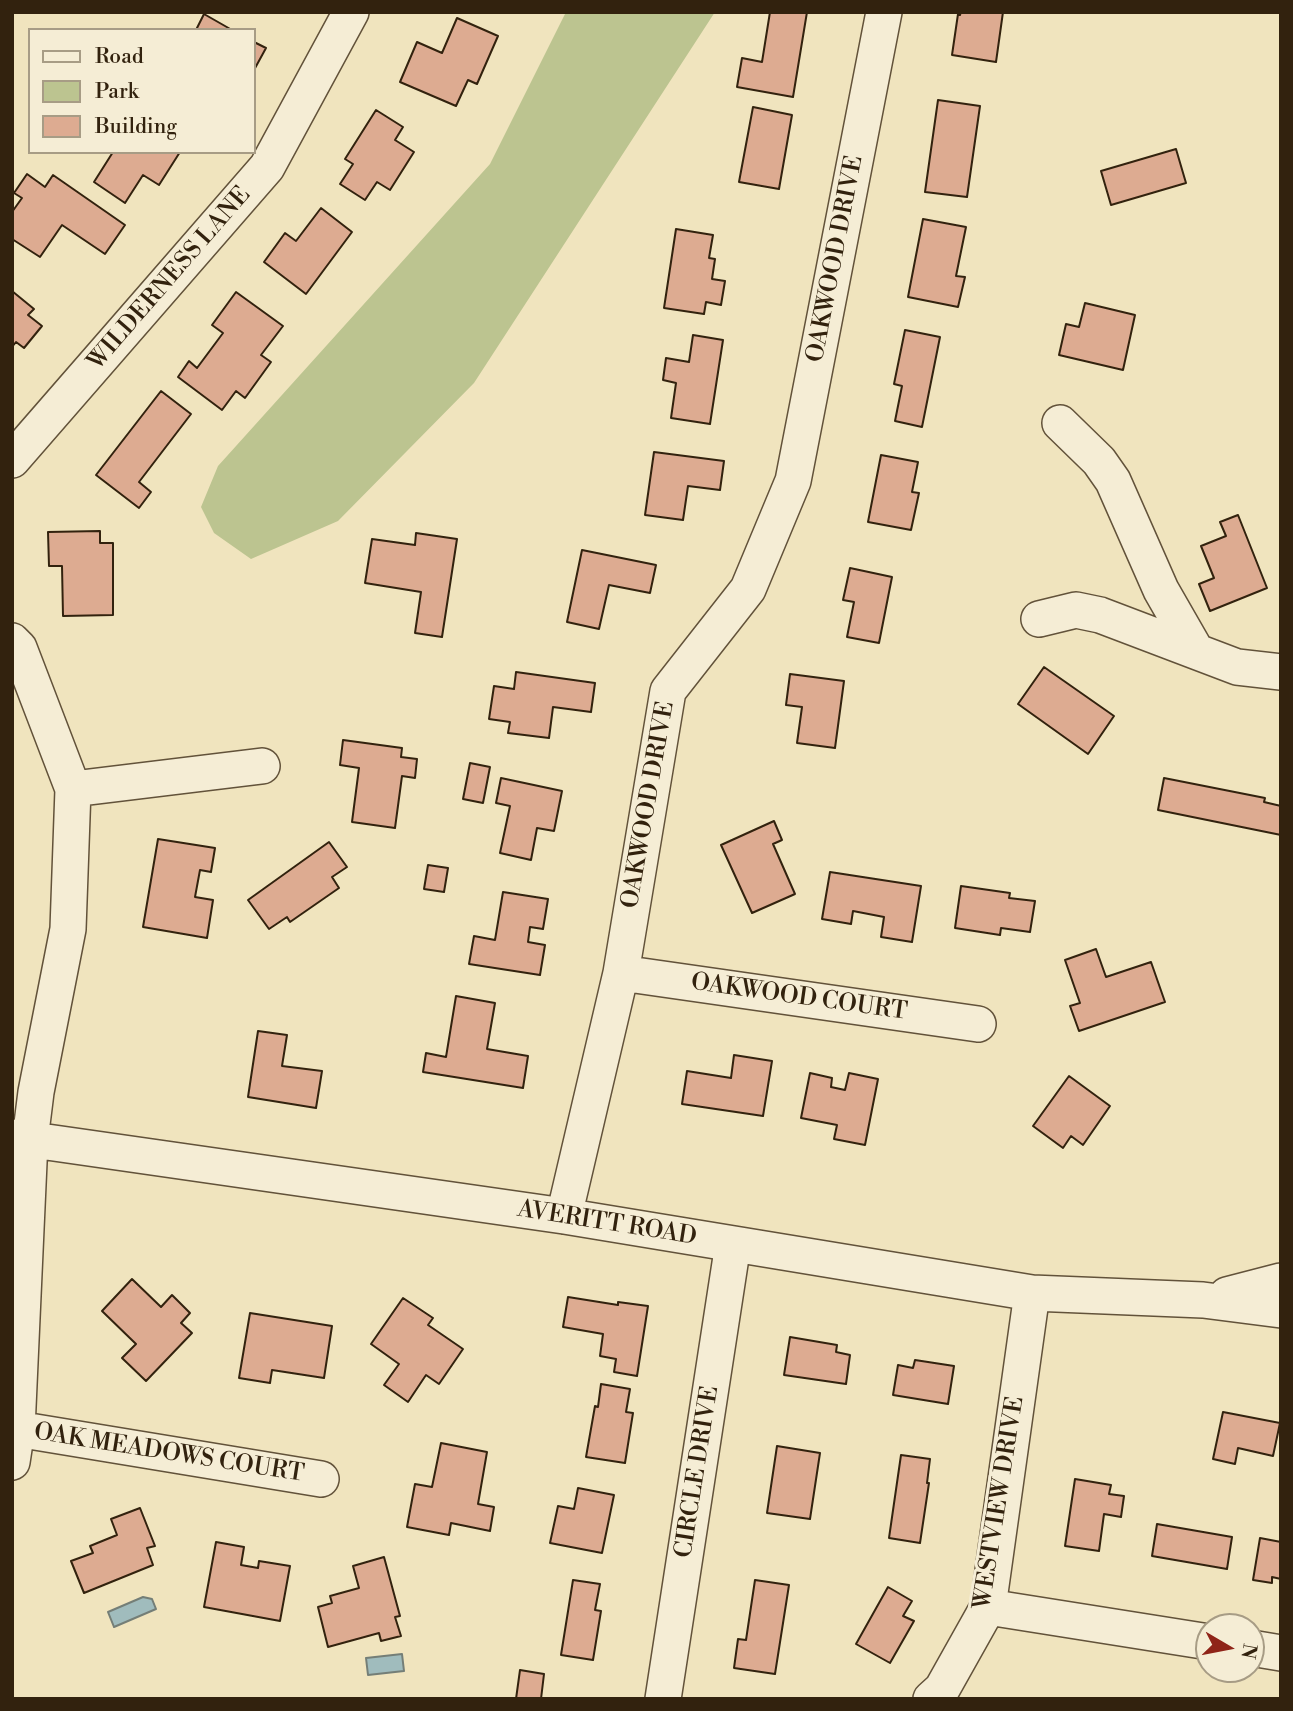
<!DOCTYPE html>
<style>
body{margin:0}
#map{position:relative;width:1293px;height:1711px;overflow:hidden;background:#f0e4be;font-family:"Libre Bodoni",serif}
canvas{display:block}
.frame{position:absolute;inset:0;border:14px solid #32220e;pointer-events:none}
.legend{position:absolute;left:28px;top:28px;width:228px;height:126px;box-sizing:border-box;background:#f5edd5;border:2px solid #a79c85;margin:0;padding:9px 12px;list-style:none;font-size:21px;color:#32220e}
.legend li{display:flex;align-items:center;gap:14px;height:35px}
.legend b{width:35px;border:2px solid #a79c85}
.north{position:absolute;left:1195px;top:1613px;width:70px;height:70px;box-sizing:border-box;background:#f5edd5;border:2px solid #a79c85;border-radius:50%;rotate:100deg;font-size:19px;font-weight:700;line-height:28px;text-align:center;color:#32220e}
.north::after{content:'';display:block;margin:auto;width:24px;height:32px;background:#8f2418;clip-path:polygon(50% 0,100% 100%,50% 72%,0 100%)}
</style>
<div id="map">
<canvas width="1293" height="1711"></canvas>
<div class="frame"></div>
<ul class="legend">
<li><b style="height:9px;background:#f5edd5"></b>Road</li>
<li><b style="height:19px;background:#bcc490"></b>Park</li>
<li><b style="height:19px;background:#ddab91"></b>Building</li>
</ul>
<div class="north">N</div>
</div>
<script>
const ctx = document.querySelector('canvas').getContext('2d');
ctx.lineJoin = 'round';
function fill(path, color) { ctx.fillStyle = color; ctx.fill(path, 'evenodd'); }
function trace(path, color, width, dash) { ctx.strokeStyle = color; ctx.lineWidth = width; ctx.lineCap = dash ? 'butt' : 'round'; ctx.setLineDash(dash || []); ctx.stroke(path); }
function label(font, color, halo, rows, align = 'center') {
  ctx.font = font + ' "Libre Bodoni",serif'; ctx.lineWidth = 6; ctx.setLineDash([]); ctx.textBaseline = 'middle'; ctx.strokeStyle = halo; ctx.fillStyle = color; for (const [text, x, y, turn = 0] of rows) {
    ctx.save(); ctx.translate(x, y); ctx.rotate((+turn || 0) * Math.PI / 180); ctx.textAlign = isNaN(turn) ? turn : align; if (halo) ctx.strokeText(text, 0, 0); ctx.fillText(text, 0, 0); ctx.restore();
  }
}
const green = new Path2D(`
 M566,12H715L474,383L338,521L251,559L214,533L201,507L218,466L490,164Z`);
const water = new Path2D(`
 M143,1597L152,1599L156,1609L114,1627L108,1612Z
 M402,1654L404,1671L368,1675L366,1658Z`);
const building = new Path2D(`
 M770,12H807L793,97L737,87L742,58L762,62Z
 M961,12H1003L996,62L952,55L958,14L960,15Z
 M204,14L232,30H196Z
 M457,18L498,36L477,84L468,80L456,106L400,82L417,42L442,53Z
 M254,42L266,48L254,70Z
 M938,100L980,106L967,197L925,192Z
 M753,107L792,115L779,189L739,182Z
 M376,110L403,127L395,140L414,152L390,190L377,182L365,200L340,184L353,164L345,159Z
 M1176,149L1186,183L1111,205L1101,171Z
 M113,152H180L159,185L143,175L125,203L94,182Z
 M27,174L45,187L53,175L125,225L105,254L62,225L40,257L12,239V212L22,198L14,193Z
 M321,208L352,232L306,294L264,262L285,233L296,241Z
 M923,219L966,227L956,276L965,277L958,307L908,297Z
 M676,229L713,235L709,258L715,259L712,279L725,281L721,305L706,302L704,314L664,308Z
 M12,291L34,309L28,315L42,326L24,348L16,342L12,347Z
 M236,292L283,326L261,355L271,362L245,398L236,391L222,410L178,377L189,361L197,368L223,333L212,325Z
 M1085,303L1135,315L1123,370L1059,355L1066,324L1079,327Z
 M905,330L940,337L922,427L895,421L902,386L894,384Z
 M693,335L723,340L710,424L671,418L676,383L663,380L666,358L689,362Z
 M161,391L191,414L139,482L151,492L139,508L96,475Z
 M654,452L724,461L720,490L688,486L683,520L645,515Z
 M881,455L918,462L912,492L919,493L911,530L868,522Z
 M1238,515L1267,588L1210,611L1199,584L1214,578L1201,546L1226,536L1220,522Z
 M100,531V543H113V615L63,616L62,566H49L48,532Z
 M416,533L457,539L442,637L415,633L421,592L365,583L372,539L415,545Z
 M582,550L656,565L650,593L609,585L599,629L567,622Z
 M850,568L892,577L879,643L847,637L854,602L843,600Z
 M1044,667L1114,716L1088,754L1018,704Z
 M516,672L595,683L591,712L553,707L549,738L508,733L510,722L489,719L494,686L514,689Z
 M790,674L844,681L835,748L797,743L802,707L786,705Z
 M343,740L402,748L401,757L417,759L415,778L402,776L395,828L352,822L359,768L340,765Z
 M470,763L490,767L483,803L463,799Z
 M501,778L562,791L554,831L537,828L531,860L500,853L510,806L496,803Z
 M1164,778L1265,798L1264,802L1281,806V835L1158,810Z
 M774,821L782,840L773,844L795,894L752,913L721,845Z
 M158,839L215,848L211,872L200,870L195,897L213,900L207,938L143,927Z
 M329,842L347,867L332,877L339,888L290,922L287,917L269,929L248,900Z
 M428,865L448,868L444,892L424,889Z
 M830,872L921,886L912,942L881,937L884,917L853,911L851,924L822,919Z
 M961,886L1010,893L1009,898L1035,901L1030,932L1001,928L1000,935L955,928Z
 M503,892L548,899L543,929L530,927L528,942L545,945L540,975L469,964L474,936L495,940Z
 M1096,949L1106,977L1151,962L1165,1002L1079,1031L1070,1006L1080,1003L1065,960Z
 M456,996L495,1003L487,1049L528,1056L523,1088L423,1072L426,1053L446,1057Z
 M258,1031L287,1035L282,1066L322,1071L316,1108L248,1097Z
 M734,1055L772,1061L763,1116L682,1104L687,1071L731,1078Z
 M810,1073L832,1078L831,1087L845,1090L849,1073L878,1079L865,1145L834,1139L837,1125L801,1118Z
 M1069,1076L1110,1106L1083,1145L1071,1136L1063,1148L1033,1126Z
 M132,1279L161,1307L172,1295L190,1313L181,1323L192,1333L146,1381L122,1358L136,1344L102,1311Z
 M568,1297L618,1305V1302L648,1306L637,1376L614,1372L616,1359L600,1356L603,1334L563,1327Z
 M403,1298L433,1318L428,1325L463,1349L439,1384L426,1375L408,1402L384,1385L399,1364L371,1344Z
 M250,1313L332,1326L324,1378L272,1370L270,1383L239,1378Z
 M790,1337L837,1345L836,1352L850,1355L846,1384L784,1375Z
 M915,1360L954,1366L948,1404L893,1395L898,1365L913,1368Z
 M601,1384L630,1389L626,1412L633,1413L625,1463L586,1457L595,1406L598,1407Z
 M1223,1412L1280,1423L1273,1456L1238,1448L1235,1464L1213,1459Z
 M441,1443L487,1452L478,1504L494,1507L490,1531L451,1523L449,1535L407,1527L415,1484L432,1487Z
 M777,1446L820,1453L810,1519L767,1513Z
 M901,1455L930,1459L927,1483H929L920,1543L889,1538Z
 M1075,1479L1111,1485L1109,1494L1124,1496L1121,1517L1104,1514L1099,1551L1065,1546Z
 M578,1488L614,1495L602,1553L550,1543L558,1506L574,1509Z
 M140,1508L155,1546L147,1548L153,1565L84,1593L71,1561L93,1553L90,1546L117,1535L111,1519Z
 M1157,1524L1232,1537L1227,1569L1152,1556Z
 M1260,1538L1281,1542V1579L1272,1577V1583L1253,1580Z
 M216,1542L244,1547L241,1565L258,1568L259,1561L290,1566L280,1621L204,1607Z
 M384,1557L400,1616L395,1617L401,1636L381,1641L379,1633L328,1647L318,1607L332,1603L330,1596L359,1588L353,1566Z
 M573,1580L600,1584L595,1610L601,1611L593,1660L561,1655Z
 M755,1580L789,1585L775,1674L734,1668L738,1639L746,1640Z
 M888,1587L912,1601L903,1616L914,1621L890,1663L856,1644Z
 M520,1670L544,1674L541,1699H516Z`);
const minor = new Path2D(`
 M1060,423L1099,461L1113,481L1161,590L1196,651
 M12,460L267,167L351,12
 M1039,619L1076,610L1100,615L1237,667L1281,672
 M12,641L19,648L73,789L68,929L36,1092L30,1140L17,1429L12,1462
 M73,789L262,766
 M621,973L978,1024
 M12,1137L564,1216L1032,1293L1203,1300L1281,1310
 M564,1216L621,973L668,691L748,589L793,481L884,12
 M1227,1295L1281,1281
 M17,1429L321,1479
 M988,1607L1209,1642
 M1251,1648L1281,1653
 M663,1699L733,1244
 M931,1699L942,1689L988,1607L1032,1293`);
const streetNames = [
 ["OAKWOOD DRIVE",836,259,-79],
 ["WILDERNESS LANE",170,279,-49],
 ["OAKWOOD DRIVE",649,805,-80],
 ["OAKWOOD COURT",799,998,8],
 ["AVERITT ROAD",607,1224,9],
 ["OAK MEADOWS COURT",169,1454,9],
 ["CIRCLE DRIVE",698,1472,-81],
 ["WESTVIEW DRIVE",1000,1503,-81]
];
fill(green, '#bcc490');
fill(water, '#a0bcbd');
trace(water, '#747e77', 2);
fill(building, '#ddab91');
trace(building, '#32220e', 2);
trace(minor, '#62523a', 38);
trace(minor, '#f5edd5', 35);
label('24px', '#32220e', '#f5edd5', streetNames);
</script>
